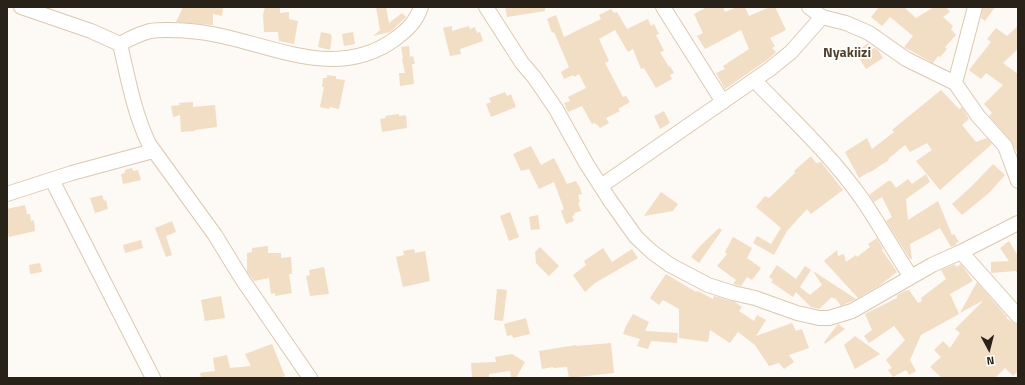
<!DOCTYPE html>
<style>
body{margin:0}
#map{position:relative;width:1025px;height:385px;overflow:hidden;background:#fdf9f4;font-family:"Titillium Web",sans-serif}
canvas{display:block}
.frame{position:absolute;inset:0;border:8px solid #292219;pointer-events:none}
.north{position:absolute;left:969px;top:329px;width:40px;height:40px;-webkit-text-stroke:3px #fff;paint-order:stroke;rotate:173deg;font-size:11px;font-weight:700;line-height:16px;text-align:center;color:#292219}
.north::after{content:'';display:block;margin:auto;width:14px;height:18px;background:#292219;clip-path:polygon(50% 0,100% 100%,50% 72%,0 100%)}
</style>
<div id="map">
<canvas width="1025" height="385"></canvas>
<div class="frame"></div>
<div class="north">N</div>
</div>
<script>
const ctx = document.querySelector('canvas').getContext('2d');
ctx.lineJoin = 'round';
function fill(path, color) { ctx.fillStyle = color; ctx.fill(path, 'evenodd'); }
function trace(path, color, width, dash) { ctx.strokeStyle = color; ctx.lineWidth = width; ctx.lineCap = dash ? 'butt' : 'round'; ctx.setLineDash(dash || []); ctx.stroke(path); }
function label(font, color, halo, rows, align = 'center') {
  ctx.font = font + ' "Titillium Web",sans-serif'; ctx.lineWidth = 3.5; ctx.setLineDash([]); ctx.textBaseline = 'middle'; ctx.strokeStyle = halo; ctx.fillStyle = color; for (const [text, x, y, turn = 0] of rows) {
    ctx.save(); ctx.translate(x, y); ctx.rotate((+turn || 0) * Math.PI / 180); ctx.textAlign = isNaN(turn) ? turn : align; if (halo) ctx.strokeText(text, 0, 0); ctx.fillText(text, 0, 0); ctx.restore();
  }
}
const building = new Path2D(`
 M183,7H218L223,8L222,16L213,14V25L176,22Z
 M265,7H280V13L289,12V19L298,21L294,44L279,41L278,32H264L263,15Z
 M376,7H386L389,23L402,13L406,17L390,32L373,36L380,30Z
 M505,7H545V11L507,17Z
 M707,7H723L725,12L737,7H745L749,16L770,7H775L786,30L770,38L775,46L772,48L776,52L767,60L725,89L716,73L725,69L723,66L749,49L741,30L705,49L697,36L703,33L694,14Z
 M879,7H904L916,18L934,7H946L950,12L943,17L953,26L951,29L956,35L945,47L947,49L940,57L938,56L933,63L904,47L913,36L890,17L882,26L871,17Z
 M983,7H995L985,21L981,18Z
 M611,9L614,13L617,12L627,29L648,19L651,26L654,24L659,34L656,35L664,51L660,52L669,67L670,66L674,73L670,75L672,79L656,88L644,68L641,69L633,49L628,52L615,30L599,39L609,61L605,63L623,97L626,96L630,102L618,109L620,111L606,118L609,123L600,128L597,124L596,125L595,123L592,124L582,106L568,112L567,110L564,103L570,101L568,97L586,88L579,74L574,77L573,75L564,79L561,72L569,67L554,32L552,33L547,19L556,15L564,37L601,19L599,15Z
 M452,26V31L469,26L470,29L475,27L477,33L480,32L483,41L460,49L461,54L450,56L443,28Z
 M1018,26V49L1003,63L1018,74V154L1011,141L989,116L992,113L984,104L1003,85L986,73L981,79L969,70L991,42L987,39L996,28L1007,36Z
 M321,32L331,34V36H332L330,50L318,47Z
 M353,32L355,44L344,46L342,34Z
 M868,43L872,49L875,48L878,50L883,58L866,69L859,58L862,56L858,51Z
 M409,46L410,57L413,56L415,64H412L414,84L400,86L399,73H405L402,59L403,58L401,47Z
 M327,75L336,76V79L345,80L339,109L330,107L329,109L320,107L324,87H322L323,78H327Z
 M941,90L959,109L962,107L969,119L962,125L976,142L987,138L992,144L940,190L916,161L932,150L927,143L910,152L905,145L888,159L889,160L869,173V172L859,178L845,152L867,138L872,149L894,132L892,130Z
 M505,92L507,96L511,94L516,107L491,117L486,104L491,102L489,98Z
 M193,102V107L215,105L217,127L195,130V131L181,132L180,115L173,117L171,106L180,105L179,103Z
 M664,111L670,123L660,129L654,116Z
 M399,114V116L406,115L407,128L382,132L380,119L386,118L385,116Z
 M531,146L541,165L554,158L567,184L576,181L578,185H579L582,194L578,195L580,202L578,203L581,211L574,213L575,215L572,216L574,221L566,224L561,211L564,209L554,182L539,189L529,169L521,171L513,154Z
 M811,156L816,163L821,162L843,190L811,214L807,209L787,231L774,255L753,243L757,236L771,244L781,228L756,207L765,196L769,198L795,173L794,171Z
 M993,164L1005,175L990,192L962,215L952,204L972,186Z
 M132,168L133,171L138,170L141,180L123,184L121,174L125,173V170Z
 M926,174L930,182L906,199L908,220L938,201L952,235L954,234L959,242L956,243V245L951,247L940,228L910,244L912,259H910L886,221L892,217L882,197L874,202L869,195L888,181H891L896,188L908,179L912,184Z
 M661,192L678,204L673,211L644,216Z
 M102,195L104,201L106,200L108,209L95,213L90,198Z
 M25,205L27,214H30L31,221L34,220L35,231L9,237L7,229V209Z
 M510,212L519,237L509,241L500,216Z
 M538,215L540,229L531,230L529,217Z
 M172,221L176,232L166,236L172,255L166,257L155,228Z
 M719,228L722,230L699,263L691,257L700,246Z
 M733,237L752,248L747,258L761,268L752,280L747,277L741,286L733,284L736,280L717,266L727,254L725,252Z
 M877,238L883,249L882,250L897,272L880,285L858,298L824,261L837,250L838,256L844,254L846,262L856,255L857,257L870,247L868,244Z
 M141,240L143,248L125,253L123,245Z
 M1009,241L1018,256V275L1016,271L991,273V262L1009,261L1000,248Z
 M268,246V253H281V258L291,257L292,274H289L292,293L275,296V293L271,294L269,278L254,281L247,272V253L252,252V248Z
 M540,247L559,266L549,276L536,263L535,252Z
 M603,248L612,262L632,249L638,258L595,283L585,292L573,275L586,265L584,261Z
 M414,249L415,253L425,251L430,281L403,287L396,257L404,255L403,251Z
 M40,263L42,272L30,274L29,265Z
 M955,264L956,267L961,264L973,281L950,294L959,314L921,335L910,360L916,371L909,375L906,370L893,377L888,370L892,368L886,360L905,340L894,326L869,343L864,336L872,330L865,314L897,298V295L905,291L909,290L918,303L922,301L921,298L946,279L941,270Z
 M777,265L796,279L805,266L811,270L800,287L810,295L822,285L813,271L856,299L841,306L835,298L834,299L832,297L819,309L811,307L796,292L793,297L771,282L773,280L769,277Z
 M324,267L329,294L310,296L306,276L310,275L309,270Z
 M666,274L696,292L697,291L700,292L713,299L714,296L735,302L742,307L739,311L754,321L757,315L766,320L756,336L792,323L796,331L802,329L809,348L789,355L794,362L784,369L779,363L769,366L755,345L738,332L730,343L710,330L708,342L679,338V309L663,300L659,305L650,298Z
 M977,282L1007,317L1006,318L1018,325V371L1013,376L1005,368L995,378H942L930,367L941,357L934,350L943,341L950,348L960,333L955,329L982,302V301L960,313Z
 M497,289L507,290L503,321L494,320Z
 M221,296L225,318L205,321L201,300Z
 M633,314L649,322L645,331L678,333L677,343L651,341L648,349L637,346L640,339L623,334L626,326Z
 M526,318L530,334L513,338L512,335L507,336L504,324Z
 M838,324L845,329L825,344L824,342Z
 M855,336L880,354L855,369L844,345Z
 M611,343L614,373L569,378L567,367L553,368V367L542,369L539,351L576,345V346Z
 M272,344L285,376L279,378H201L200,373L215,371L213,358L227,355L230,368L251,366L245,354Z
 M512,354L525,362L516,378H511L510,371L489,374V378H472L471,363L496,362L495,357Z`);
const minor = new Path2D(`
 M21,7L91,31L120,44
 M486,7L522,63L534,77L556,109L586,163L609,199L636,237L652,252L670,265L708,285L733,293L755,298L797,313L819,318H829L852,311L932,265L961,252L1018,223
 M663,7L723,102
 M809,7L822,17L846,23L869,33L906,59L955,83L978,116L1005,146L1018,181
 M120,44C128,78 134,113 149,144L215,235L242,279L310,378
 M120,44C129,39 139,34 150,31C163,29 177,30 190,31C259,36 330,86 395,39C407,30 416,22 421,7
 M755,81C792,119 831,155 862,199C879,224 894,251 911,277
 M955,83L975,7
 M52,180L153,378
 M601,186L770,69L791,52L822,17
 M7,194L72,173L153,151
 M961,252L1018,316`);
const quarterNames = [
 ["Nyakiizi",847,54]
];
fill(building, '#f2ddc5');
trace(minor, '#dcc8b0', 16);
trace(minor, '#fff', 14);
label('bold 14px', '#52422d', '#fff', quarterNames);
</script>
